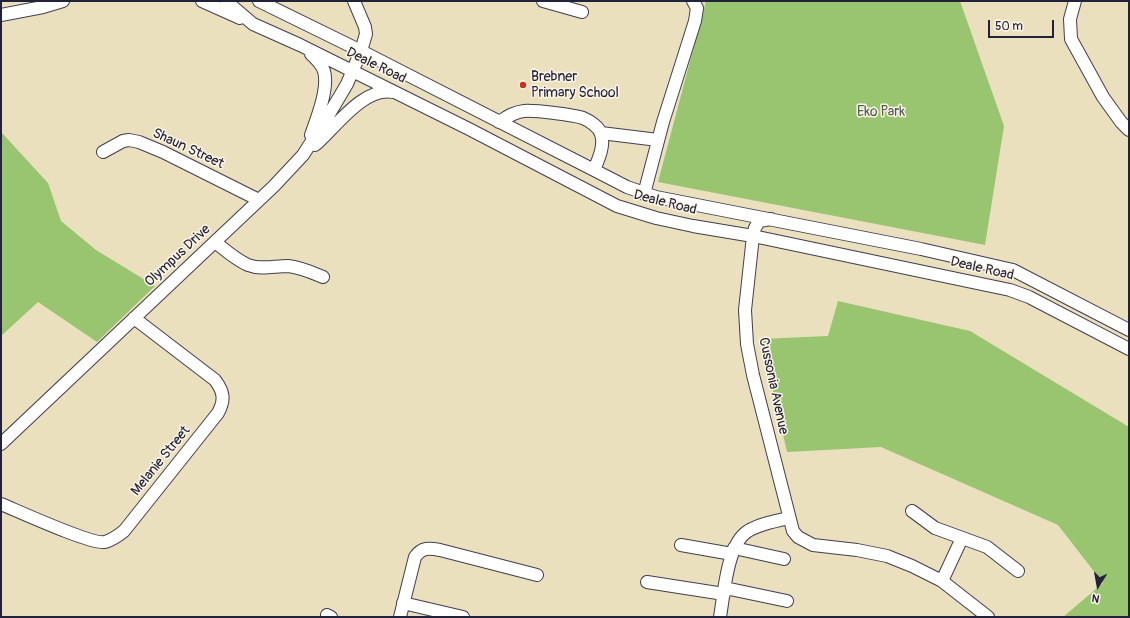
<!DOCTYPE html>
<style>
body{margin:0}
#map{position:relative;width:1130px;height:618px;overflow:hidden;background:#ebe0be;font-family:Pangolin,sans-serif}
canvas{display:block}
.frame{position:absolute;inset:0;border:2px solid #22223b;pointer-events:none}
.north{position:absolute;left:1078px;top:566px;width:40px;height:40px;-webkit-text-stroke:3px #fcf5e5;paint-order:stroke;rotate:191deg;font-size:11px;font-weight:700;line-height:16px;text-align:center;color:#22223b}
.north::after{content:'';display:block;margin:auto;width:14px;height:18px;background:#22223b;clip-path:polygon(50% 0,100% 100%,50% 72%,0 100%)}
.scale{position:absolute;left:988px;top:20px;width:66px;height:18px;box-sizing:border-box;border:2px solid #22223b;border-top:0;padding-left:5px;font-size:12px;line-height:14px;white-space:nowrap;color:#22223b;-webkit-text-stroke:3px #fcf5e5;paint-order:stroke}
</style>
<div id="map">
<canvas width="1130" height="618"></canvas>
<div class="frame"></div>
<div class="north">N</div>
<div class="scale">50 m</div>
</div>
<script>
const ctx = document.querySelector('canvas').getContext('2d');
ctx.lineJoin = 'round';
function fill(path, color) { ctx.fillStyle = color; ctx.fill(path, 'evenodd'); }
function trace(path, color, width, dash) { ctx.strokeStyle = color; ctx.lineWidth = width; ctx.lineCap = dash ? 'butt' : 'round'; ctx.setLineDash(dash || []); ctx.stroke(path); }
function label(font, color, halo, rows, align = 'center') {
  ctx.font = font + ' Pangolin,sans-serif'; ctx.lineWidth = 3; ctx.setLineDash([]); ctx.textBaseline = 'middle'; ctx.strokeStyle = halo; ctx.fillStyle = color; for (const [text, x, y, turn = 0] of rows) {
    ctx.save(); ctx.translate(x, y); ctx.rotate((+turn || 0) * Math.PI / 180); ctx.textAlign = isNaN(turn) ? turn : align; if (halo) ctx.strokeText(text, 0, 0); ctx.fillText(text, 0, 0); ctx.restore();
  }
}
const green = new Path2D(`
 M706,1H960L1004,126L985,245L658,182Z
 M1,132L48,183L61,221L96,250L155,286L97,342L38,302L1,336Z
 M838,301L970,331L1129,427V617H1063L1103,583L1058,525L881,447L787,452L761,339L828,336Z`);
const minor = new Path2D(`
 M202,1L240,18
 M226,1L253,24L300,45L469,129L617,206L656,218L693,226L753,236L1010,290L1029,297L1129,349
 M259,1L361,51L594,170L627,187L656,197L921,249L1013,270L1129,330
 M543,1L582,12
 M1075,1L1070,19L1071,39L1103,97L1121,122L1129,130
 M1,15L43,7L63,1
 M499,122C507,117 514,112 524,111C535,110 574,115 583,118C590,121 599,127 601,134C605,146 598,160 594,170
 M601,133L658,140
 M311,135C317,118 329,88 324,71C322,64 316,59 311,54
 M315,145C335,128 364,86 393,92
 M103,152L123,141L129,140L139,142L163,152L259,200
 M644,194L663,122L695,21L697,8L693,1
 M771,219L759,221L755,228L753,236L745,310L747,344L753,375L793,531L798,537L813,545L857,550L887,556L912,566L942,581L988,617
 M215,242C225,250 236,260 248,265C261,270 274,266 288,266C300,267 311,272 323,277
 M1,444L274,186L303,155L328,116L347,84L361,51L366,34L365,27L354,1
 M1,504C18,511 92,545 105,542C112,540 119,535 124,531L218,413C225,400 224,392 215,380L134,318
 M912,511L935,528L987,547L1018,571
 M681,545L732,554
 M734,548L784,559
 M942,581L962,538
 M647,582L724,594
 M725,588L787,601
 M403,603L463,617
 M327,615L331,617
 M400,617L415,557C422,547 429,548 440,550L537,575
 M720,617C724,594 727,544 748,531C760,524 775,521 789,518`);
const markers = [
 [523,85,4,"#c8321e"]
];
const streetNames = [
 ["Deale Road",376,66,26],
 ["Shaun Street",188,149,25],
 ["Deale Road",665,203,14],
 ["Olympus Drive",178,256,-43],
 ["Deale Road",982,269,13],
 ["Cussonia Avenue",773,386,78],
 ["Melanie Street",161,461,-51]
];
const poiNames = [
 ["Brebner",531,77],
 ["Primary School",531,93]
];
const parkNames = [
 ["Eko Park",881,112]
];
fill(green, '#99c470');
trace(minor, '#403e4f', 14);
trace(minor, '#fff', 12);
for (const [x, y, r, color] of markers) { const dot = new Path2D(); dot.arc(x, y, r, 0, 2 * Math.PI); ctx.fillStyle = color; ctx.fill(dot); trace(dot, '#fcf5e5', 1.5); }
label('14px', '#22223b', '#fcf5e5', streetNames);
label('14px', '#22223b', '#fcf5e5', poiNames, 'left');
label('14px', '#4c5b4e', '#fcf5e5', parkNames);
</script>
